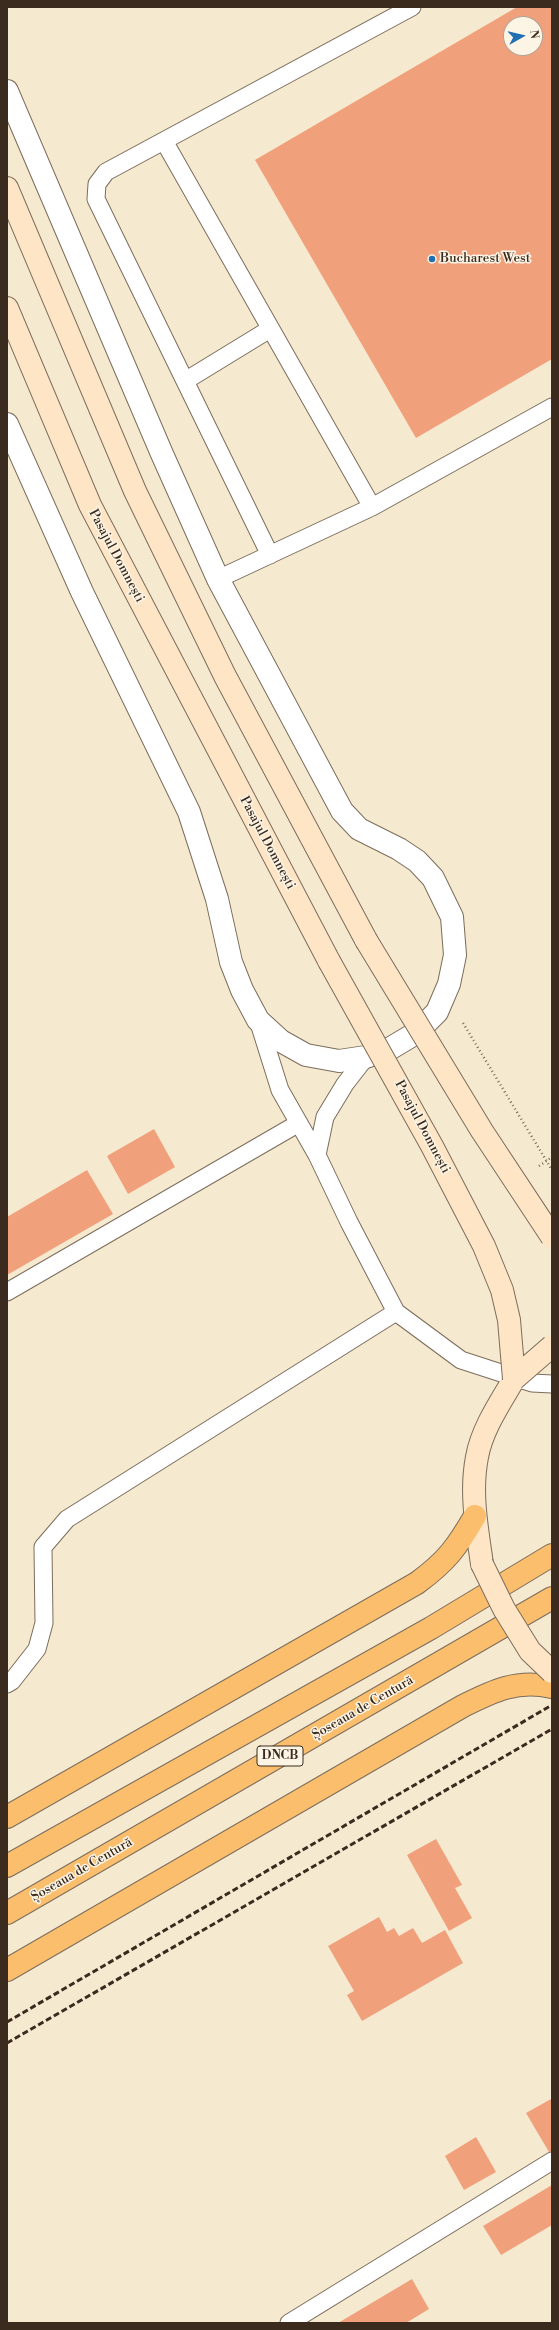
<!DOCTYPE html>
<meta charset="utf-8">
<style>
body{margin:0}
#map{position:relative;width:559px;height:2330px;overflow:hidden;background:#f5e9d0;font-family:"Libre Bodoni",serif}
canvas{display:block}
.frame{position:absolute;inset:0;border:8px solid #3b2a1e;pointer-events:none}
.north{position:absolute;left:503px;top:16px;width:40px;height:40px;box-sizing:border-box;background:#fcf5e5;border:1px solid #afa495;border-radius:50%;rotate:82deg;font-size:11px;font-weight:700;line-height:16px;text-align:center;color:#3b2a1e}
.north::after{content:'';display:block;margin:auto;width:14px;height:18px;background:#1f6fb2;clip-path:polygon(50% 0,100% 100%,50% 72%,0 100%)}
</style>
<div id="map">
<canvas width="559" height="2330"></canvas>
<div class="frame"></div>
<div class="north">N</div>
</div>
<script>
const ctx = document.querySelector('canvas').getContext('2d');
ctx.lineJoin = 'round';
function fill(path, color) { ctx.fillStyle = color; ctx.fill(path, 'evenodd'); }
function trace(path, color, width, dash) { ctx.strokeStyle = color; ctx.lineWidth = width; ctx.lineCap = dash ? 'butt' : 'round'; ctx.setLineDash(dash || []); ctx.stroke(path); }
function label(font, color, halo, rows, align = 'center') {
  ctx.font = font + ' "Libre Bodoni",serif'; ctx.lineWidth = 3; ctx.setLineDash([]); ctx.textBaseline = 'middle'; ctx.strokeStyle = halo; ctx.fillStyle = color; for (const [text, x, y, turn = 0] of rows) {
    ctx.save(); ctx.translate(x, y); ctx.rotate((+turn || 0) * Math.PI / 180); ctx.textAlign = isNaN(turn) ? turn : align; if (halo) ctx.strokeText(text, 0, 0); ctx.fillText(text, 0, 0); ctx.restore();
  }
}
const building = new Path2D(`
 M517,7H552V359L416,438L255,160ZM511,24H535V48H511Z
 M154,1129L175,1167L128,1194L107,1156Z
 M87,1170L113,1214L7,1275V1217Z
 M436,1839L462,1885L455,1888L472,1918L449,1931L407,1855Z
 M379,1917L387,1932L394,1928L399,1936L413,1928L422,1943L445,1930L463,1963L362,2021L347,1995L354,1991L328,1946Z
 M551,2099L552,2151L549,2152L526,2113Z
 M476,2137L496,2172L464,2190L445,2156Z
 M552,2185V2225L501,2255L483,2226Z
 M412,2279L429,2309L406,2323H338Z`);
const path = new Path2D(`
 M463,1023L552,1170`);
const service = new Path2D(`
 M164,141L372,507
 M185,381L270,329
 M270,555L96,199L97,184L106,172L412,7
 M218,579L372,507L552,407
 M258,1020L280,1090L317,1155L349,1222L396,1312L461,1360L532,1383L552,1384
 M317,1155L325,1117L345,1084L366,1057
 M7,1292L299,1123
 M7,1684L12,1681L37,1649L44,1623L43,1547L67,1519L396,1312
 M289,2323L552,2161`);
const minor = new Path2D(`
 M7,91L162,454L218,579L342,811L359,829L399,849L417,861L433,878L452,917L455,955L449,984L437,1012L416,1033L391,1048L366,1057L339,1061L306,1055L281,1041L258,1020L242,990L231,962L217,899L189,812L82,592L7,424`);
const secondary = new Path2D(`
 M7,188L135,491L225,676L366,940
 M7,308L90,505L329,961
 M482,1564C477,1528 470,1493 477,1457C482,1429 500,1403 514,1379`);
const primary = new Path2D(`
 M7,1817L417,1583C447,1561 457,1547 475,1516
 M7,1866L431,1628L552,1555
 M7,1913L552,1598
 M7,1970L463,1706C493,1691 517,1679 552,1687`);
const rail = new Path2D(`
 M7,2022L552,1705
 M7,2043L552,1729`);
const pathBridge = new Path2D(`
 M539,1166L552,1157`);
const secondaryBridge = new Path2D(`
 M366,940L482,1131L552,1237
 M329,961L432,1146L484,1246L502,1290L509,1320L514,1379
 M514,1379L552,1346
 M482,1564L504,1609L530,1651L552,1672`);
const markers = [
 [432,259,4,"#1f6fb2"]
];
const shields = [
 [280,1756,46]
];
const shieldNames = [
 ["DNCB",280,1756]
];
const poiNames = [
 ["Bucharest West",440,259]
];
const streetNames = [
 ["Pasajul Domnești",116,556,62],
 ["Pasajul Domnești",267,843,62],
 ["Pasajul Domnești",422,1127,62],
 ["Șoseaua de Centură",363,1708,-30],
 ["Șoseaua de Centură",82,1870,-30]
];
fill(building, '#f1a07c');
trace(service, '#7c6d5c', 19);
trace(minor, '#7c6d5c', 24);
trace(secondary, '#7c6d5c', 24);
trace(primary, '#7c6d5c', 24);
trace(path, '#7c6d5c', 2.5, [1, 3]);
trace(service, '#fff', 17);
trace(minor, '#fff', 22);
trace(secondary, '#fde5c5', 22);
trace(primary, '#fabe6d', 22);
trace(rail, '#3b2a1e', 3, [6, 3]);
trace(secondaryBridge, '#7c6d5c', 24, []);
trace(pathBridge, '#7c6d5c', 2.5, [1, 3]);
trace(secondaryBridge, '#fde5c5', 22);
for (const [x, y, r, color] of markers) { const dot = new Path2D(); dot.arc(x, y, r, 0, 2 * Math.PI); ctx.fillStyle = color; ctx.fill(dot); trace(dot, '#fcf5e5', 1.5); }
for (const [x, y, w] of shields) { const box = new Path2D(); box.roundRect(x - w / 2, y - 10, w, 20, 3); ctx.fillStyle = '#fcf5e5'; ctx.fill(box); trace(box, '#3b2a1e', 1); }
label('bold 12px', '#3b2a1e', null, shieldNames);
label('13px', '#3b2a1e', '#fcf5e5', poiNames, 'left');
label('13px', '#3b2a1e', '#fcf5e5', streetNames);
</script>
